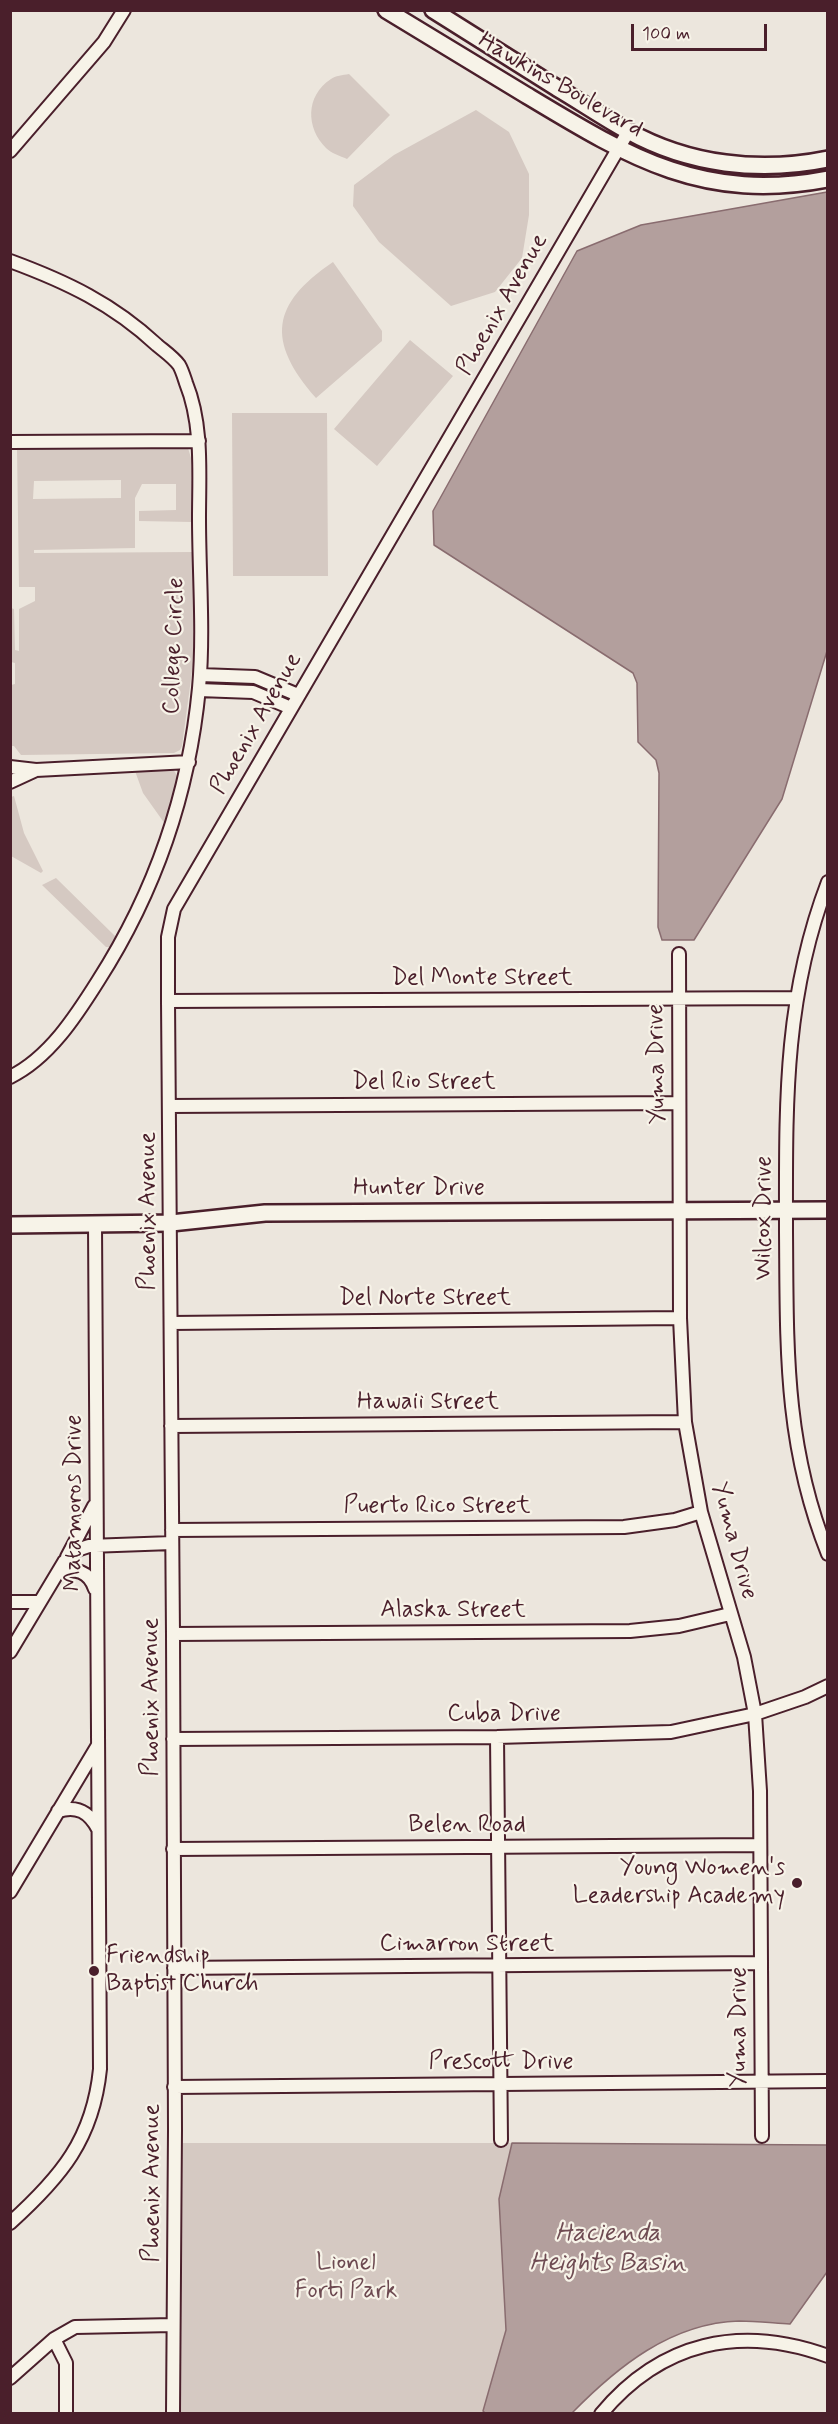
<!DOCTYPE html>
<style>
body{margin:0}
#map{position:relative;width:838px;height:2424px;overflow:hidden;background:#ece6dd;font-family:Mynerve,sans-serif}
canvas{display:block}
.frame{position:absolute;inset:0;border:12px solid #4a1f2b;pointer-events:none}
.scale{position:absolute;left:631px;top:24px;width:136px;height:27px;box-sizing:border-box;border:3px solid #4a1f2b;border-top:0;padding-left:8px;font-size:18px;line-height:21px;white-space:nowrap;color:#4a1f2b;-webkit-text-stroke:4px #f7f3e8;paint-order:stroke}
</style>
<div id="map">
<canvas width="838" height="2424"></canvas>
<div class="frame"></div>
<div class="scale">100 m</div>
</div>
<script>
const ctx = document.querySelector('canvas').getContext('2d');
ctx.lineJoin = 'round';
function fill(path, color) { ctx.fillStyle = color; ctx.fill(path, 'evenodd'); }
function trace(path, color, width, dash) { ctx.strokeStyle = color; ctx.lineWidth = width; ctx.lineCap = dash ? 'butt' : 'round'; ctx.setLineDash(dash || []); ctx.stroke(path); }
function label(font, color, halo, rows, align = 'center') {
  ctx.font = font + ' Mynerve,sans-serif'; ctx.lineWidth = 4.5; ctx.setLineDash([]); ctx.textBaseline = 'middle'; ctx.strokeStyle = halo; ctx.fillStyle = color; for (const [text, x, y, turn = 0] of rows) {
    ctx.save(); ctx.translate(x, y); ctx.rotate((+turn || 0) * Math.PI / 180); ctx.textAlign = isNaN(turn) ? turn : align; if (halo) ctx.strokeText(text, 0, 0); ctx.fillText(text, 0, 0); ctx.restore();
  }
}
const green = new Path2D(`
 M349,74L390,115L347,159C340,156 331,153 326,148C306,128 305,96 331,79C335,76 343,75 349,74Z
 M476,110L509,132L529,174V215L522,258L495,292L451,306L379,242L353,206L354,185L394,155Z
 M333,262L382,331V341L316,398C266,341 271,304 333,262Z
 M410,340L453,376L377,466L334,429Z
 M232,413H327L328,576H233Z
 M180,446L188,448L191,458L192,522L139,521V511L176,510V484H142L135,498V548L34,550V553L193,552V664L182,746L180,750L174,753L21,755L14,746H11V685L15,684V663L11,662V608L14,609L15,650L19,651V609L35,601V587H19L17,448ZM121,480V498L33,499L34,481Z
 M170,767C188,779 170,808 165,824L143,793L135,771Z
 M14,796L24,833L43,871L41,873L11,856V797Z
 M56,878L115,936L116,940L112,947H106L42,885Z
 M183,2143H512L499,2199L506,2330L483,2411L485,2413L181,2414Z`);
const water = new Path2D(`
 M827,192V651L782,799L694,940H662L658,927L659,773L656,760L638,742L637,683L633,673L434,545L433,511L577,251L641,225Z
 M512,2143L827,2145V2272L790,2324C773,2323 755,2321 739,2321C671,2323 617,2367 572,2413H485L483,2411L506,2330L499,2199Z`);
const minor = new Path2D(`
 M10,151L104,42L124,10
 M10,261C67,282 113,304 157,345C164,351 173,357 179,365C182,370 184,377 186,383C203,425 199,473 199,518C199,573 204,633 199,688C189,793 155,892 98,981C76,1016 49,1058 10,1077
 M10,442L199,441
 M200,675L255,677L298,695
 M199,690L253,692L291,708
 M10,767L36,770L189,762
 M10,782L36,770
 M828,882C783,1000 786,1108 786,1232C787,1347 784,1444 828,1554
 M679,954L680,1318L685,1422L701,1512L744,1657L755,1714L760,1791L762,2136
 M168,1001L796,998
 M169,1106L679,1103
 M171,1323L680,1318
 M171,1426L685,1422
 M172,1530L624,1527L675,1520L701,1512
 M67,1557L94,1506
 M58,1573C75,1567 89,1571 95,1589
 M10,1602H40
 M173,1634L630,1631L679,1626L730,1614
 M10,1652L64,1562L77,1550L89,1546L172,1543
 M497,1737L501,2140
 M173,1739L497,1737L671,1732L755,1714L805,1697L828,1686
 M58,1811C77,1805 89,1812 98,1829
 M173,1849L760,1845
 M10,1892L98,1745
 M174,1968L760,1963
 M174,2087L828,2081
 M10,2223C61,2177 93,2139 100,2069C98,1788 95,1506 95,1224
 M54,2339L66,2363V2414
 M10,2378L54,2339L75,2327L173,2325
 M173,2414L175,2130L173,1634L168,1001V937L174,909L628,132
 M601,2414C661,2342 740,2324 828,2356`);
const major = new Path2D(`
 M386,10C433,39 480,67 526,95C629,157 703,203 828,179
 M433,10C474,36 516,62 557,88C581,102 604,118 628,131C689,165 760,173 828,159
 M10,1225L171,1223L265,1213L828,1210`);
const markers = [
 [797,1883,6,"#4a1f2b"],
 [94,1971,6,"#4a1f2b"]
];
const streetNames = [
 ["Hawkins Boulevard",560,86,30],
 ["Phoenix Avenue",503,305,-60],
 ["College Circle",175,646,-88],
 ["Phoenix Avenue",257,724,-60],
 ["Del Monte Street",482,979],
 ["Yuma Drive",658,1064,-91],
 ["Del Rio Street",424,1083],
 ["Hunter Drive",419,1189],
 ["Phoenix Avenue",149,1211,-90],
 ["Wilcox Drive",765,1218,-90],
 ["Del Norte Street",425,1299],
 ["Hawaii Street",428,1403],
 ["Matamoros Drive",75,1503,-90],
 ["Puerto Rico Street",437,1507],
 ["Yuma Drive",733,1541,75],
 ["Alaska Street",453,1611],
 ["Phoenix Avenue",152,1697,-90],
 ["Cuba Drive",504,1715],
 ["Belen Road",467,1826],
 ["Cimarron Street",467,1945],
 ["Yuma Drive",740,2027,-90],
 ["Prescott Drive",501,2063],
 ["Phoenix Avenue",153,2183,-90]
];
const poiNames = [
 ["Young Women's",785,1869],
 ["Leadership Academy",785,1897],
 ["Friendship",106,1957,"left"],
 ["Baptist Church",106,1985,"left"]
];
const parkNames = [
 ["Lionel",346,2264],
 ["Forti Park",346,2292]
];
const waterNames = [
 ["Hacienda",608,2235],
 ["Heights Basin",608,2265]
];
fill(green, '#d5c9c2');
fill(water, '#b39f9d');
trace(water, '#896c6f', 1.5);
trace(minor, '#4a1f2b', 16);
trace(major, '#4a1f2b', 20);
trace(minor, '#f7f3e8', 12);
trace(major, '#f7f3e8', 15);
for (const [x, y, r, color] of markers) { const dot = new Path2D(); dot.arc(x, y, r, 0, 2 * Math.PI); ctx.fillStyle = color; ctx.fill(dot); trace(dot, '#f7f3e8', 2); }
label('24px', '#4a1f2b', '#f7f3e8', streetNames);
label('24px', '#4a1f2b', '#f7f3e8', poiNames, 'right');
label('24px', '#6d4a51', '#f7f3e8', parkNames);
label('italic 26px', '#6f4c53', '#f7f3e8', waterNames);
</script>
